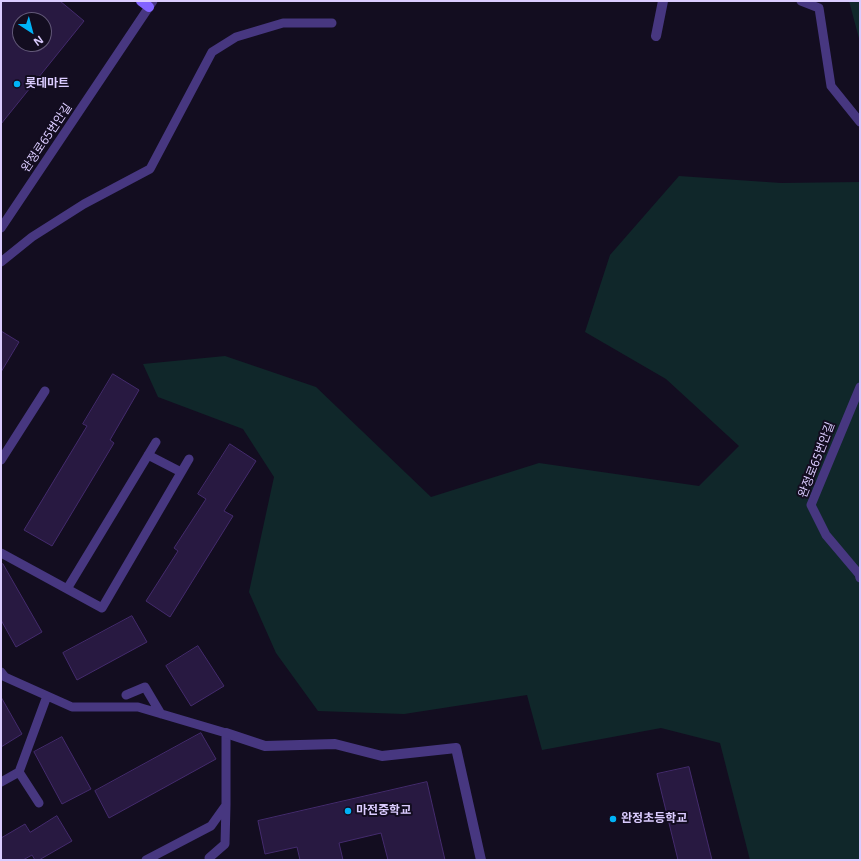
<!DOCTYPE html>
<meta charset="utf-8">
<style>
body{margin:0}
#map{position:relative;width:861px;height:861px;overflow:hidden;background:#130d20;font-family:"Noto Sans",sans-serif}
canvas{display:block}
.frame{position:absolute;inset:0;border:2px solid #dbccff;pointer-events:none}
.north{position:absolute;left:12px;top:12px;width:40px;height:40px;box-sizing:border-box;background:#130d20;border:1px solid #635979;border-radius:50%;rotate:144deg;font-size:11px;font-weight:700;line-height:16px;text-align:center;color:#dbccff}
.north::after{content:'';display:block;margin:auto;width:14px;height:18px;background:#00b3f7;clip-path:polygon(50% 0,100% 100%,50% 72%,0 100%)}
</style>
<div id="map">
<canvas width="861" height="861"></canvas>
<div class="frame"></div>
<div class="north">N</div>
</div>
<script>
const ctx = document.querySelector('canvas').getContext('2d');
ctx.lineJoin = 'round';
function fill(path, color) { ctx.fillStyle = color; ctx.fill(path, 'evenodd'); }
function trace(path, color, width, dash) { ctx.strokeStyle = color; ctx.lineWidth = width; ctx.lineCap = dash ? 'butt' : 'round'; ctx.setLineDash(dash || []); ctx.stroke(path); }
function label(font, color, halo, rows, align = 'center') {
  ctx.font = font + ' "Noto Sans","Noto Sans KR",sans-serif'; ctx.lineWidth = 4; ctx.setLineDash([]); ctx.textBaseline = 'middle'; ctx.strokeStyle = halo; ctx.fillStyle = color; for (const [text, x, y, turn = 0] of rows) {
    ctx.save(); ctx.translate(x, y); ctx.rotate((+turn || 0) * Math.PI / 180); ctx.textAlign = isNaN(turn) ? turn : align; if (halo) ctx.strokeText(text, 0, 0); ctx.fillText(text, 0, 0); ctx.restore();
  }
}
const green = new Path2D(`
 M849,1H860V42Z
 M679,176L781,183L860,182V860H750L720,743L661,728L542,750L527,695L404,714L318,711L276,653L249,592L274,477L243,429L158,397L143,364L225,356L316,387L431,497L539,463L699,486L739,446L666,379L585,332L610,255Z`);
const building = new Path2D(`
 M1,1H60L84,21L1,124ZM20,20H44V44H20Z
 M1,331L19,342L1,372Z
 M113,374L139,390L110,440L114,443L52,546L24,530L87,426L83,424Z
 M230,444L256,461L224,511L233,516L170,617L146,601L178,551L174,548L206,499L198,494Z
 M3,564L42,632L16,647L1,620V565Z
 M132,616L147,642L77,680L63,653Z
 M198,646L224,686L191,706L166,666Z
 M1,697L22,734L1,747Z
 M201,733L216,759L109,818L95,791Z
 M62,737L91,789L62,804L34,752Z
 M689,767L712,860H678L657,774Z
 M427,782L445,860H388L381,833L339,843L343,860H300L297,847L265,854L258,821Z
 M57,816L72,841L39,860H35L32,855L23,860H1V838L25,824L30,832Z`);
const lane = new Path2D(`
 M801,1L819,8L831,86L860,122
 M1,228L153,1
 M1,262L32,237L84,204L150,169L212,52L236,37L283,23H332
 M860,387L811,505L826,535L859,574L860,578
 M148,455L181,472
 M1,460L45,391
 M1,553L102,608L189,459
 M67,589L156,442
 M1,672L5,677L72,707H138L226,733V805L211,826L146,860
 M126,695L145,687L161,714
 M1,782L19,772
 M39,803L19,772L47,696
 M209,858L225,844L226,805`);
const street = new Path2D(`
 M656,36L663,1
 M226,733L265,746L335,744L382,756L456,748L481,860`);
const secondary = new Path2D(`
 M141,1L149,7`);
const markers = [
 [17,84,4,"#00b3f7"],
 [348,811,4,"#00b3f7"],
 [613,819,4,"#00b3f7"]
];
const poiNames = [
 ["롯데마트",25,84],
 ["마전중학교",356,811],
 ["완정초등학교",621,819]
];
const streetNames = [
 ["완정로65번안길",47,138,-56],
 ["완정로65번안길",817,460,-69]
];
fill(green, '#10272a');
fill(building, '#281941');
trace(building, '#442b6d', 1);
trace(lane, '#473780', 9);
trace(street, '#473780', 10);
trace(secondary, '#8263ff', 10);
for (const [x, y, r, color] of markers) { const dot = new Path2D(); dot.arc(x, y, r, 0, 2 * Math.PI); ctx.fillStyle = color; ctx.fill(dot); trace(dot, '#130d20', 1.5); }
label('bold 12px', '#dbccff', '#130d20', poiNames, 'left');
label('12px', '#dbccff', '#130d20', streetNames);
</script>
